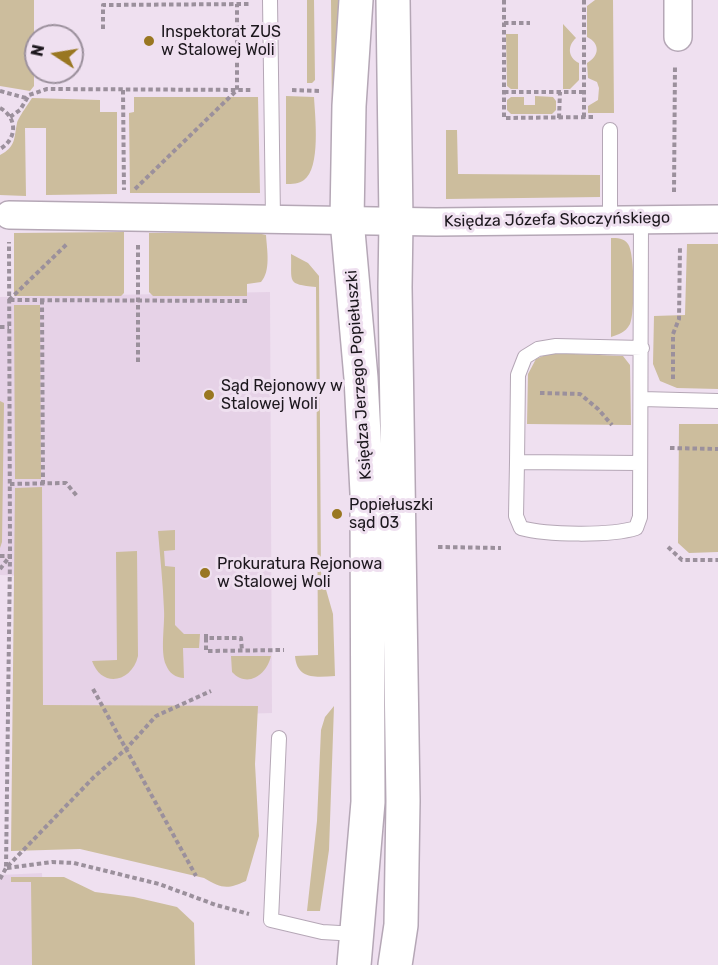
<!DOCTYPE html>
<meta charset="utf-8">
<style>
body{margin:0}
#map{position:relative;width:718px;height:965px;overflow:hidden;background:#efe0f0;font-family:Rubik,sans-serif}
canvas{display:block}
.north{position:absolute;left:24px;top:24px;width:60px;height:60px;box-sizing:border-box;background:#efe0f0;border:2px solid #9b909c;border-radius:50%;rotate:282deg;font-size:16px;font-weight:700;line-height:24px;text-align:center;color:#1c171d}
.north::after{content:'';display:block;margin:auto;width:21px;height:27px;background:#997721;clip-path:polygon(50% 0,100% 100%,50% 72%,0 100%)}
</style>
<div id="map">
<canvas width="718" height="965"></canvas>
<div class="north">N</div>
</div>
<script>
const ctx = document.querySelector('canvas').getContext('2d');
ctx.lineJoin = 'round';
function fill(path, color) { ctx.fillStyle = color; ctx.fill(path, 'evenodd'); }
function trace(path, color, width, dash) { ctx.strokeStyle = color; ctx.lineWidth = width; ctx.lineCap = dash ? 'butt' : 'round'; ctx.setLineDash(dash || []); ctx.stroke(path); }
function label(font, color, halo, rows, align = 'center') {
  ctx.font = font + ' Rubik,sans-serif'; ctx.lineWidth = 6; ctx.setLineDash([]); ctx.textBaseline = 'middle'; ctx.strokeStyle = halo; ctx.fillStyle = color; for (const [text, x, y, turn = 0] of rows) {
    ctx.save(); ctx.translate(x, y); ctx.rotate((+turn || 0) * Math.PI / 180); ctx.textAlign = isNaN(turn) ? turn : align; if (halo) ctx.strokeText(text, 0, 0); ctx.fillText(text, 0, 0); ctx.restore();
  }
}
const built = new Path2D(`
 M270,292L272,713L29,721V576L0,575V297Z
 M42,873L45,965H0V875Z`);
const green = new Path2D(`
 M0,0H34V86L30,91L0,86Z
 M307,0H314L315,80L312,83H307Z
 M331,0H342L332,125Z
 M595,0H613L614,113H588V106L598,100L599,88L597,82L588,78L587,63C600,56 600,43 587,37V6Z
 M563,24L576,38C567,46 568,58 579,63V80L570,89H563Z
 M506,34H518V89H511L507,86Z
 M286,96L314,97C315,116 321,168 304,180C299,184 292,184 286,184Z
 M535,96L553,97L556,101V110L552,114H511L507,110V100L511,97H524V105H535Z
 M134,97H258L260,193H130L129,113L134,112Z
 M32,98L100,100V112H117V194L46,195V128H25L26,196L0,195V155C16,147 14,138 17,123C18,118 29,103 32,98Z
 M446,130H457L458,174L600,175V197L446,199Z
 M124,232V293L121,296H14V233Z
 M253,232L266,235C267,250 271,271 261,282L247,284V296H153L149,292V233Z
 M611,238C617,238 624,238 628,244C635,253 635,314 630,324C625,333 619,334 611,337Z
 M687,244H718V389L677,388L660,381L653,364L654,316L685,315Z
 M291,254L308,263L319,276L321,572L333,614L335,676C316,677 297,680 295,656L318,655L316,287C286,284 292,283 291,254Z
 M14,305H40L41,479H15Z
 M550,353L623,356L630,365L631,425L527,424L528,374L536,359Z
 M0,401L4,403L2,542L0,548Z
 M679,424H718V552L689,553L678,543Z
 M42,487L43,705L258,706L255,764L259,836L246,881C227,890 221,888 204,878L80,849L11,851L15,488Z
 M175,530V550L164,551L165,566L175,567V625L184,634H200L199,648H183L184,678C176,678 169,673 166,665C160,652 165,625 164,610C163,583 160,557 158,531Z
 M137,551L138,656C132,682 102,689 92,661L117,660L116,552Z
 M231,656H271C267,674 248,689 232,672Z
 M334,706L329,850L320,911H307L317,821L321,730L325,717Z
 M11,877H64L95,892L134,897L177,907L194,923L195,965H32L31,882H11Z`);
const path = new Path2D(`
 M504,0V118L595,117
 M584,0V117
 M504,23H530
 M103,29V5L249,4
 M123,90L124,190
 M292,90L321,91
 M0,91L26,98
 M504,92H584
 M0,108C18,118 17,139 0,149
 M10,117L20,110L29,95L47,89L252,90
 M559,118L560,92
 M135,189L237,90V4
 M674,192L675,65
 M138,245V364
 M9,300L67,244
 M10,300L247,301
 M42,300L43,484
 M0,327H9
 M673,379V334L679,319L680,246
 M540,393L580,394L598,409L612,425
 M670,448L718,449
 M10,484L66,483L77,496
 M438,547L501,548
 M668,547L682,560H718
 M0,556H10L9,242
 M0,569L10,556L6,868
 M206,634V638H241L242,651
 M206,638V651L284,650
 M93,689L196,876
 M7,868L52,862L74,863L159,884L216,905L249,914
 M0,879L6,868L94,777L126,749L156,716L211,691`);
const service = new Path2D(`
 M270,0L273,218
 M610,130V219
 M642,399L718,401
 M517,462L518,375L525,357L538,349L556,346L642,348
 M640,463L517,462L516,516L521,528C546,535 611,536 636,528L640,517L641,219
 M279,738L271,920L322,932L357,934`);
const minor = new Path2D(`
 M678,37V0
 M9,215L436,222L718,219`);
const tertiary = new Path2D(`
 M393,0L396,221L395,287L403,801L401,925L395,965
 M354,965L368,802L367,493L361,378L347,220L349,106L356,0`);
const markers = [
 [149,41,6,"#997721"],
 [209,395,6,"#997721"],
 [337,514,6,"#997721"],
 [205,573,6,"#997721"]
];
const poiNames = [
 ["Inspektorat ZUS",161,32],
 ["w Stalowej Woli",161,50],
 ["Sąd Rejonowy w",221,386],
 ["Stalowej Woli",221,404],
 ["Popiełuszki",349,505],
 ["sąd 03",349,523],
 ["Prokuratura Rejonowa",217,564],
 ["w Stalowej Woli",217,582]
];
const streetNames = [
 ["Księdza Józefa Skoczyńskiego",557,220,-1],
 ["Księdza Jerzego Popiełuszki",359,375,-94]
];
fill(built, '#e6d2e7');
fill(green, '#ccbd9d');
trace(service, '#b5a7b6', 16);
trace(minor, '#b5a7b6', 30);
trace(tertiary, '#b5a7b6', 36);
trace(path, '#9b909c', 4, [4.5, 3]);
trace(service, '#fff', 14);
trace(minor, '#fff', 27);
trace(tertiary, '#fff', 33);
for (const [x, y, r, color] of markers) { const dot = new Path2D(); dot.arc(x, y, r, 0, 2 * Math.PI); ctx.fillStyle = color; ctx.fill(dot); trace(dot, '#efe0f0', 2); }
label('16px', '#1c171d', '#efe0f0', poiNames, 'left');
label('16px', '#1c171d', '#efe0f0', streetNames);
</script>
